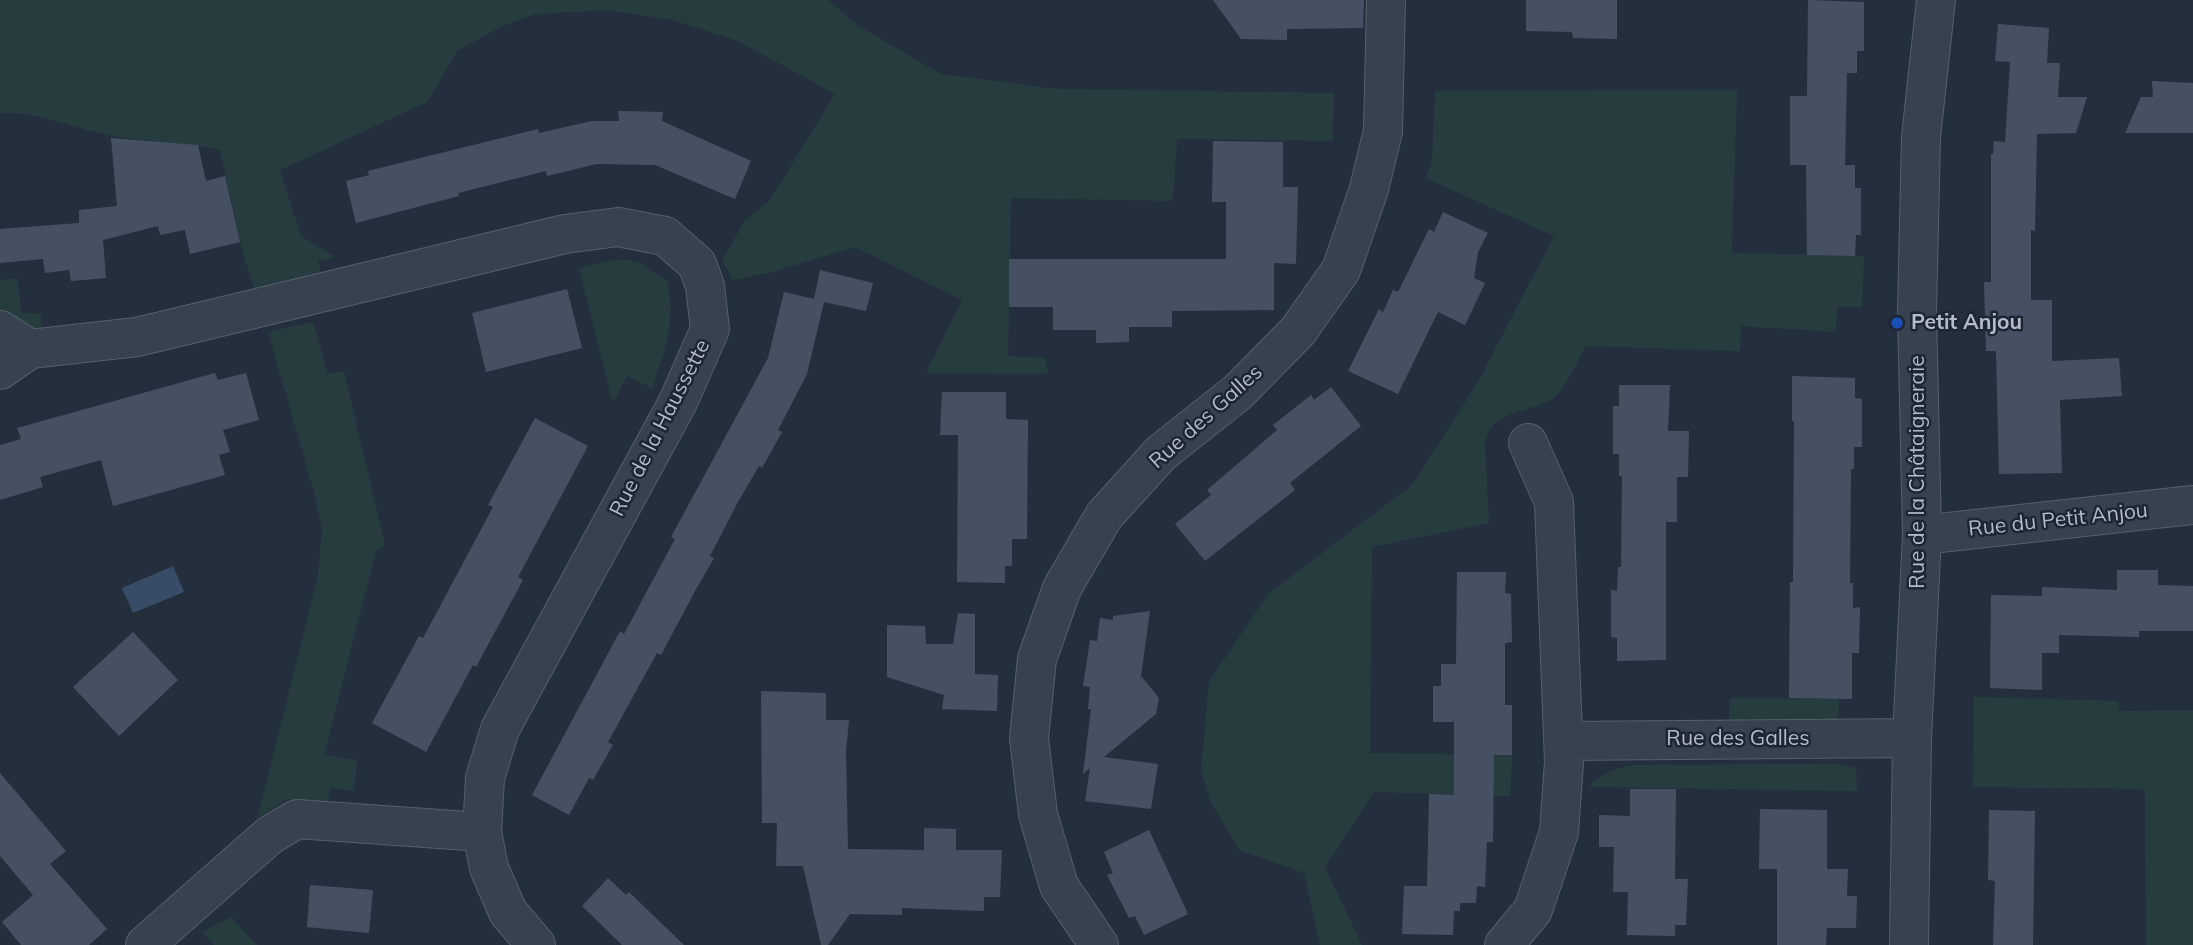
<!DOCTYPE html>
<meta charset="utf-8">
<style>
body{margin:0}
canvas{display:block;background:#242f3e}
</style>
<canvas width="2193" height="945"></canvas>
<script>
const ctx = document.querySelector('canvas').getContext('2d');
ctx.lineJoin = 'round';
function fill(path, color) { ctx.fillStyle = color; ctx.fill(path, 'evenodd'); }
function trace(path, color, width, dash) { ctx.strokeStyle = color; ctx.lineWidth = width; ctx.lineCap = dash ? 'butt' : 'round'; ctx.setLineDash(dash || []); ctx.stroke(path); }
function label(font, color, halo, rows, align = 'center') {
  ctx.font = font + ' Mulish,sans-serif'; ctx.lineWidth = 5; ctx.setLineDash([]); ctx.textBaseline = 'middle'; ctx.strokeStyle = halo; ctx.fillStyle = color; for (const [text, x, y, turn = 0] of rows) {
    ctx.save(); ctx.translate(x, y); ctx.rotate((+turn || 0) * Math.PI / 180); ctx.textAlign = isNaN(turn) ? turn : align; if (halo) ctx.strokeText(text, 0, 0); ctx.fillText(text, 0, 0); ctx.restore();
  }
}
const green = new Path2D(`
 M0,0H828L857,25L941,74L1056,89L1334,93L1333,141L1177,139L1173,201L1011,198L1008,356L1045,358L1048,374L926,373L962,300L855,247L772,272L733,280L722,259L745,221L770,200L835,94L738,41L673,20L608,10L535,14L500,27L457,51L427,102L280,170L301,236L335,257L318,261L322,278L255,292L240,242L220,150C184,142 148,142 112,136C74,129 39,111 0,113Z
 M1737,90L1732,253L1864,256L1862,307H1837L1836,332L1741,326L1740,351L1586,346C1579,358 1562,394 1551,400C1529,412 1491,411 1485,441L1489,523L1372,547L1370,753L1512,755L1510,796L1374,792L1325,867L1362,945H1320L1304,873L1239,850L1210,801L1201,771L1209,682L1268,594L1412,485L1478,382L1554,236L1426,178L1432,159L1435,91Z
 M622,259L641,263L668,282C675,324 666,349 652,388L627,376L615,400L611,398L579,269L603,262Z
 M17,278L22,313L41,314L42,333H34L0,312V280Z
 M313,322L328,374L344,371L385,545L376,551L324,755L357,760L354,791L330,788L328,803L287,799L257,818L318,576L322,530L314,492L268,332Z
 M1974,697L2118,701L2119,711L2193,710V945H2146L2145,789L1973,787Z
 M1730,698L1839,699L1838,722L1729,721Z
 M1837,764L1856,768L1857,791L1589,787C1602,773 1614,769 1632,765Z
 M231,917L257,945H214L202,932Z`);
const water = new Path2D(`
 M173,566L184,592L133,613L122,588Z`);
const building = new Path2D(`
 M1213,0H1364L1363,28L1287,29V40L1241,39Z
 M1526,0H1617V39L1573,38L1572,32L1526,31Z
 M1808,0L1864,2V51H1857V73H1847L1845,165H1855V188H1861V235H1856L1855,256L1807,255L1806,165H1790V96H1807Z
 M1998,24L2049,28L2047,63H2060L2058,97H2087L2076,133L2037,134L2035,231L2031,230V300H2052V361L2119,358L2122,396L2060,400L2062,473L1999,474L1996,351H1986L1984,282H1991V154H1993L1994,141L2005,142L2010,62L1995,61Z
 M2152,81L2193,83V133H2125L2141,97H2153Z
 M618,111L663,112L662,121L751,161L735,199L655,165L597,164L547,176L546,171L458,193L459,196L356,223L346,181L369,175L368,171L538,129L539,133L592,121H619Z
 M111,138L198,145L206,181L225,176L240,242L190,254L185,230L160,235L158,226L103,240L106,278L71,281L69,270L45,273L43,259L0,263V229L79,223V210L117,206Z
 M1213,141L1283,142V187H1298L1296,264L1274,263V310L1172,311V327H1129V342L1096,343V330H1053V307H1009V259H1226V202H1212Z
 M1443,212L1488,233L1478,252L1474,278L1485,283L1465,325L1438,312L1398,394L1348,371L1379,309L1383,312L1393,290L1398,292L1429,229L1434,232Z
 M820,270L873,283L866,311L824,302L807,374L778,430L782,432L762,468L759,466L738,502L710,556L714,558L695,591L661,655L657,653L608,742L613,745L593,780L589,778L569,815L532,795L620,631L624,634L655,576L675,539L671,537L768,358L784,292L814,299Z
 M567,289L582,348L486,372L472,313Z
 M215,373L218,380L246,373L259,420L223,430L230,452L219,455L225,475L113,506L101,460L40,477L43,487L0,500V445L21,439L17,428Z
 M1792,376L1855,378V398L1862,399V447H1854V469H1851L1850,583H1853V608L1860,607L1859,653H1852V699L1789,698L1790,582H1793L1794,421H1792Z
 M1619,385H1670L1668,431H1689L1688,477H1677V522H1666V660L1617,661V638L1611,637V590L1617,591L1618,567H1621L1622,476H1619V454H1613V406H1619Z
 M1331,387L1361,426L1290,483L1295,490L1205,561L1175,524L1211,495L1207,490L1277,430L1273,425L1311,395L1314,400Z
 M942,392H1006V419L1028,420L1027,539H1012V566H1005V583L957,582L958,435H940Z
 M535,418L588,446L518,577L523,580L476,667L473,665L426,752L372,723L419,636L423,638L493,507L488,505Z
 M2117,570H2158V585L2193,586V631H2139V637L2059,635V653H2042V690L1990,688L1991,595L2042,596V587L2117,590Z
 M1457,572H1506L1505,593L1511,594L1512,642L1505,643V705H1512V755H1494L1493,842H1487L1485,887L1477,886L1476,903H1460V911H1454L1453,935L1402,934L1404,886H1427L1429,794L1454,795V722H1433V686H1441V664H1456Z
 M1150,611L1141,676L1159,698L1156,714L1104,757L1158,764L1151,809L1085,801L1090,768L1083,774L1091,709H1088L1090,687L1083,686L1090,640L1097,641L1100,618L1113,620V616Z
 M958,613L975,614V674L998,675L997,711L942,709L944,695L887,677V625L925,626L926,644H953Z
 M133,632L178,680L119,736L73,687Z
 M761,691L826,693V720H849L846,752L848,849L924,850V828L956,829V850H1002L1000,897H984V911L902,908V915L850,914L828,945H821L803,866H776L777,823H762Z
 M0,773L66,851L50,864L107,929L89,945H21L2,922L33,895L0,856Z
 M1630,789H1676L1675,879H1688L1686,925H1675V936L1627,935L1628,892H1613L1614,847H1599V815L1630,816Z
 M1760,809L1827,810V869H1848L1847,896H1857L1856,928H1827L1826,945H1777V869H1759Z
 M1989,810L2035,811L2033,945H1993L1995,881L1988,880Z
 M1149,830L1188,914L1144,935L1135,916L1129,918L1107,875L1113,873L1104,852Z
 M608,878L626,895L629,892L684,945H622L582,906Z
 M310,885L373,890L369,933L307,927Z`);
const minor = new Path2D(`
 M0,330L30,349
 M0,370L30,349L137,337L565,234L618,227L665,236L697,264L705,286L710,329L678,402L500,729L485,778L482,832L489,868L508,912L536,945
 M1922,535L2193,505
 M1563,741L1912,738
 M145,945L270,835L297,819L482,832
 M1099,945L1059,886L1038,814L1029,738L1037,659L1062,588L1104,516L1161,453L1238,392L1298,331L1341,270L1369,189L1383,131L1386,0
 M1504,945L1533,910L1559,832L1564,762L1554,502L1528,443
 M1909,945L1912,738L1922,535L1917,311L1921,137L1936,0`);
const markers = [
 [1897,323,7,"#1a4fb4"]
];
const poiNames = [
 ["Petit Anjou",1911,323]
];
const streetNames = [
 ["Rue des Galles",1206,417,-42],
 ["Rue de la Haussette",660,428,-63],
 ["Rue de la Châtaigneraie",1918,472,-90],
 ["Rue du Petit Anjou",2058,520,-6],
 ["Rue des Galles",1738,739]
];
fill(green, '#263c3f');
fill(water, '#394c67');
fill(building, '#455162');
trace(minor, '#565f6c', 40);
trace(minor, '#38414e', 38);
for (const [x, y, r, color] of markers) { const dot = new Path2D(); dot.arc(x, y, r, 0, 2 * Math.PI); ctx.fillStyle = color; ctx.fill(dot); trace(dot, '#1d2633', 2.5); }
label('bold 21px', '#b4bcc9', '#1d2633', poiNames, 'left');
label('21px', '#b4bcc9', '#1d2633', streetNames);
</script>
